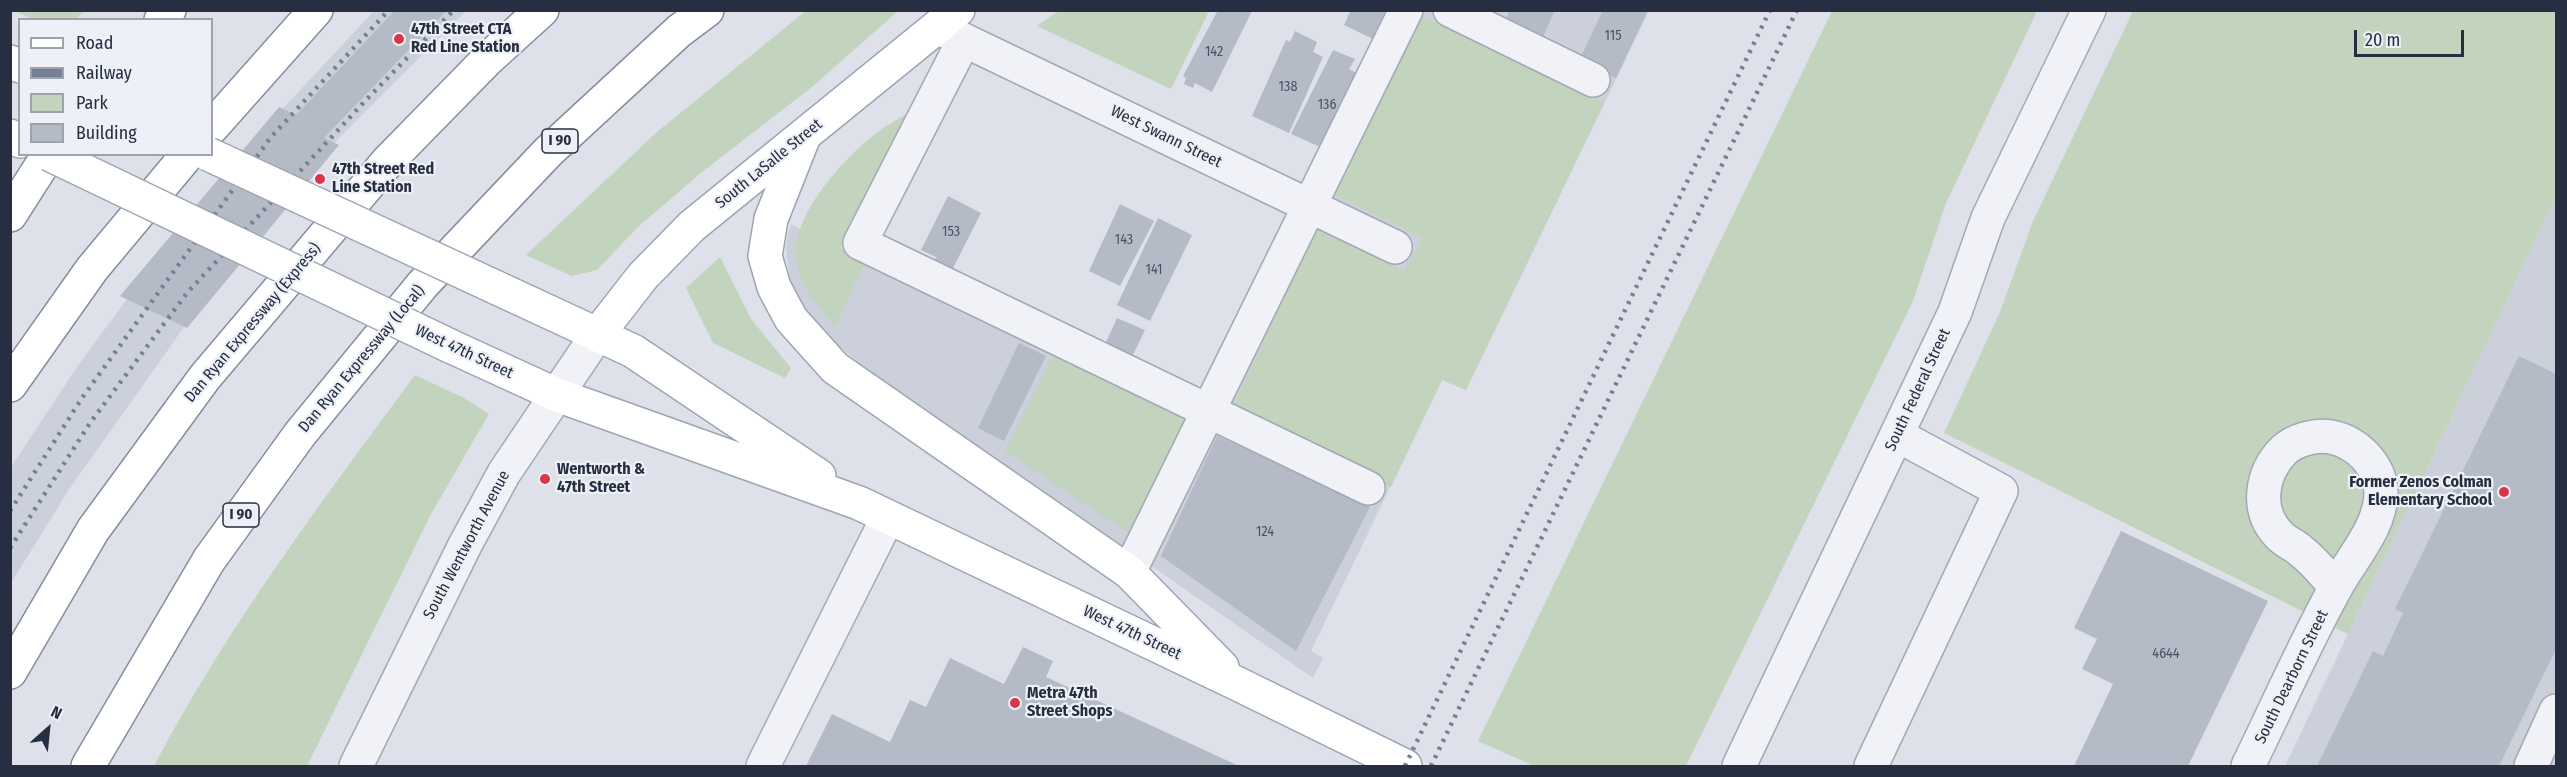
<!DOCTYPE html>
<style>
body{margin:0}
#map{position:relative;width:2567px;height:777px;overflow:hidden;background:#dee1e9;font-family:"Fira Sans Condensed",sans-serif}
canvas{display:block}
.frame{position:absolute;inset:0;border:12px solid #262e41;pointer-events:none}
.legend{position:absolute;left:18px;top:18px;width:195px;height:138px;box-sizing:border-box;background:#edf0f6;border:2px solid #9da2ae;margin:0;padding:8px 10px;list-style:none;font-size:18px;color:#262e41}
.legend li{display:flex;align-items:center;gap:12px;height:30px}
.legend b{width:30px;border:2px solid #9da2ae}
.north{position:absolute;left:18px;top:699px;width:60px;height:60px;-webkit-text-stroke:4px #edf0f6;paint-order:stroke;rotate:27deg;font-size:16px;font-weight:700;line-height:24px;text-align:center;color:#262e41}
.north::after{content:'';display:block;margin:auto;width:21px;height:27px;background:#262e41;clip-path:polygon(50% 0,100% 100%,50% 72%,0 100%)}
.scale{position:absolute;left:2354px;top:30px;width:110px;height:27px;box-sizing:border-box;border:3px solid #262e41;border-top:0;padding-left:8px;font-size:18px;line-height:21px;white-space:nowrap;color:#262e41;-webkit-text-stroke:4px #edf0f6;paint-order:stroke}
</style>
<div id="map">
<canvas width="2567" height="777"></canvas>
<div class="frame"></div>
<ul class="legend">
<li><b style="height:8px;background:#fff"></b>Road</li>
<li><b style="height:8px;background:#768093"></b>Railway</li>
<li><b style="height:16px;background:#c2d3be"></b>Park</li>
<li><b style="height:16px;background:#b4bac6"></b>Building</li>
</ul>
<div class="north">N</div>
<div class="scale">20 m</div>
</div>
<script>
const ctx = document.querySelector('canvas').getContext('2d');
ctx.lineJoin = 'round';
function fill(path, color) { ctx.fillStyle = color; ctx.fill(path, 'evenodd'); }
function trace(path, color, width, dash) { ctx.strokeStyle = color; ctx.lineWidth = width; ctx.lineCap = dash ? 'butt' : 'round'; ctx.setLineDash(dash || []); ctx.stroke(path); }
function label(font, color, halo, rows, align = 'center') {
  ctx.font = font + ' "Fira Sans Condensed",sans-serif'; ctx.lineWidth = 4.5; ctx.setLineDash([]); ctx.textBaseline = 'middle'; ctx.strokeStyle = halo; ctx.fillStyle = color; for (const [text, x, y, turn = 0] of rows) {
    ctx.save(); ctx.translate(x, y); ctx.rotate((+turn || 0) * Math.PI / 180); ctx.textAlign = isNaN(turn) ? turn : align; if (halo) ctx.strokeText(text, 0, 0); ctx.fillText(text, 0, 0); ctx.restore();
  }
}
const built = new Path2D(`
 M374,11H466L329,148L201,303L68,491L11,583V467L79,364L147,272L287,104Z
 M1406,11H1649L1466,390L1442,380L1311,651L1323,658L1313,678L864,367L827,336L809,315L790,279L786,249L788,233L791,224L1195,419Z
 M2556,197V766H2285L2348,634Z`);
const green = new Path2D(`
 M807,10L898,11L812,87L702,172L638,227L597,270L572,276L526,255L657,132Z
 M14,11L84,10V11L76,19H33Z
 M1058,11V10L1209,11L1171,89L1037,26Z
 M1832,11H2037L1946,203L1913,301L1686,766H1534L1478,741Z
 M2133,11H2556V197L2348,634L1944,433L2000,312L2033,221Z
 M1421,16L1604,103L1466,390L1442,380L1391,487L1232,409L1317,229L1404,271L1423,238L1333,194Z
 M908,113L841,248L866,260L835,326C818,307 802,290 797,265C787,221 839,164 870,138C881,128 896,121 908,113Z
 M720,257L751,319L791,368L785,378L713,343L686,288Z
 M1055,351L1195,419L1138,539L1005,451Z
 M415,375L464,398L489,414L431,514L307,766H154C227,627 322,501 415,375Z`);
const building = new Path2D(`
 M395,10H447L324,138L339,145L187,328L120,296L279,107L296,115Z
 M1218,10L1252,11L1212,92L1195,83L1193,88L1184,84L1186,78L1183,76Z
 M1351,10H1386L1373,39L1344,25Z
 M1510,10H1555L1542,39L1505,21Z
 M1603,10H1648L1616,78L1579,61Z
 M1295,31L1317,42L1313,52L1323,57L1289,133L1252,116L1286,40L1290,42Z
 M1333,50L1355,59L1349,69L1362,76L1327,150L1291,134Z
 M948,196L981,213L948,278L930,270L936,257L921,250Z
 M1120,204L1154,221L1120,286L1089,271Z
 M1158,218L1192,235L1150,321L1117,305Z
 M1117,318L1145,330L1130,361L1103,349Z
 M1019,343L1046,356L1004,441L978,428Z
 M2519,356L2556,374V649L2499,766H2317L2373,651L2383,656L2403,613L2395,609Z
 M1217,436L1370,507L1296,651L1161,556Z
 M2121,531L2268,601L2188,766H2074L2113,684L2082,669L2097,639L2074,628Z
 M1023,647L1053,661L1046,677L1239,766H806L832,714L890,742L910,700L926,707L950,658L1004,684Z`);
const minor = new Path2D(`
 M1450,10L1593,80
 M943,30L1395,247
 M964,40L860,243L1368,488
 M1129,572L1406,10
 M356,766L465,545L504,473L597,335
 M763,766L888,517
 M1739,766L1955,312L1988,218L2089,10
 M1871,766L2001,491L1897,435
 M2248,766C2277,707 2304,645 2336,587C2351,559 2381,527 2381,493C2381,466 2357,442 2331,437C2316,434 2295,440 2284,450C2261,473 2255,510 2279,535C2285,542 2295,545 2301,551C2314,561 2325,575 2336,587
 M2531,766L2556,711`);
const major = new Path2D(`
 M10,62L20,66
 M10,136L20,141
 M804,136L771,219L765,256L774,287L791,319L835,368L1129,572L1222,667
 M495,287L633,351L819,476
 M597,335L643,276L692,226L958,10
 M450,346L557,395L859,503L1238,684L1405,766`);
const highway = new Path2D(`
 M161,20L169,10
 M212,127L316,10
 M10,215L49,154
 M10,385L92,269L188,154
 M10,672L93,530L205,377L389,160L488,59L542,10
 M88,766L209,560L300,434L423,284L548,152L679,31L707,10`);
const rail = new Path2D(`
 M10,511L82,398L271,137L389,10
 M10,548L90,423L187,293L365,101L454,10
 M1405,766L1770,10
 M1431,766L1797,10`);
const majorBridge = new Path2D(`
 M49,154L450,346
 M208,154L495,287`);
const markers = [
 [399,39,6,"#d93749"],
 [320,179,6,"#d93749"],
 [545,479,6,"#d93749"],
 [2504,492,6,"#d93749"],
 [1015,703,6,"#d93749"]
];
const numberNames = [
 ["115",1613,36],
 ["142",1214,52],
 ["138",1288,87],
 ["136",1327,105],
 ["153",951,232],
 ["143",1124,240],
 ["141",1154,270],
 ["124",1265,532],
 ["4644",2166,654]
];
const shields = [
 [560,141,36],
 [241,515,36]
];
const shieldNames = [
 ["I 90",560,141],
 ["I 90",241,515]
];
const poiNames = [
 ["47th Street CTA",411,30],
 ["Red Line Station",411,48],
 ["47th Street Red",332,170],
 ["Line Station",332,188],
 ["Wentworth &",557,470],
 ["47th Street",557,488],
 ["Former Zenos Colman",2492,483,"right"],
 ["Elementary School",2492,501,"right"],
 ["Metra 47th",1027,694],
 ["Street Shops",1027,712]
];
const streetNames = [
 ["West Swann Street",1166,137,26],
 ["South LaSalle Street",769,164,-39],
 ["Dan Ryan Expressway (Express)",253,323,-50],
 ["West 47th Street",464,352,25],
 ["Dan Ryan Expressway (Local)",362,359,-50],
 ["South Federal Street",1918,390,-65],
 ["South Wentworth Avenue",467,545,-62],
 ["West 47th Street",1132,633,25],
 ["South Dearborn Street",2292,677,-64]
];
fill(built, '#cbd0db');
fill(green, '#c2d3be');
fill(building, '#b4bac6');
trace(minor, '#a3a8b3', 36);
trace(major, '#9ca5b5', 36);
trace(highway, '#848ea0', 36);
trace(minor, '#f1f2f7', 33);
trace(major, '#fff', 33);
trace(highway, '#fff', 33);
trace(rail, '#768093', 4.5, [3, 6]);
trace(majorBridge, '#9ca5b5', 36, []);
trace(majorBridge, '#fff', 33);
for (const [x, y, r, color] of markers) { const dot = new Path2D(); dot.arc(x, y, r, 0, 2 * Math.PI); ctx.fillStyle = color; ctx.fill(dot); trace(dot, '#edf0f6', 2); }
label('14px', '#4a5162', null, numberNames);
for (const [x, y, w] of shields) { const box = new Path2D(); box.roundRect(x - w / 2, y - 12, w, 24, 4.5); ctx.fillStyle = '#edf0f6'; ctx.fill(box); trace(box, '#262e41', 1.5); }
label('bold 15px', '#262e41', null, shieldNames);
label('bold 16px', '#262e41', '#edf0f6', poiNames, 'left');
label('16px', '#262e41', '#edf0f6', streetNames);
</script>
